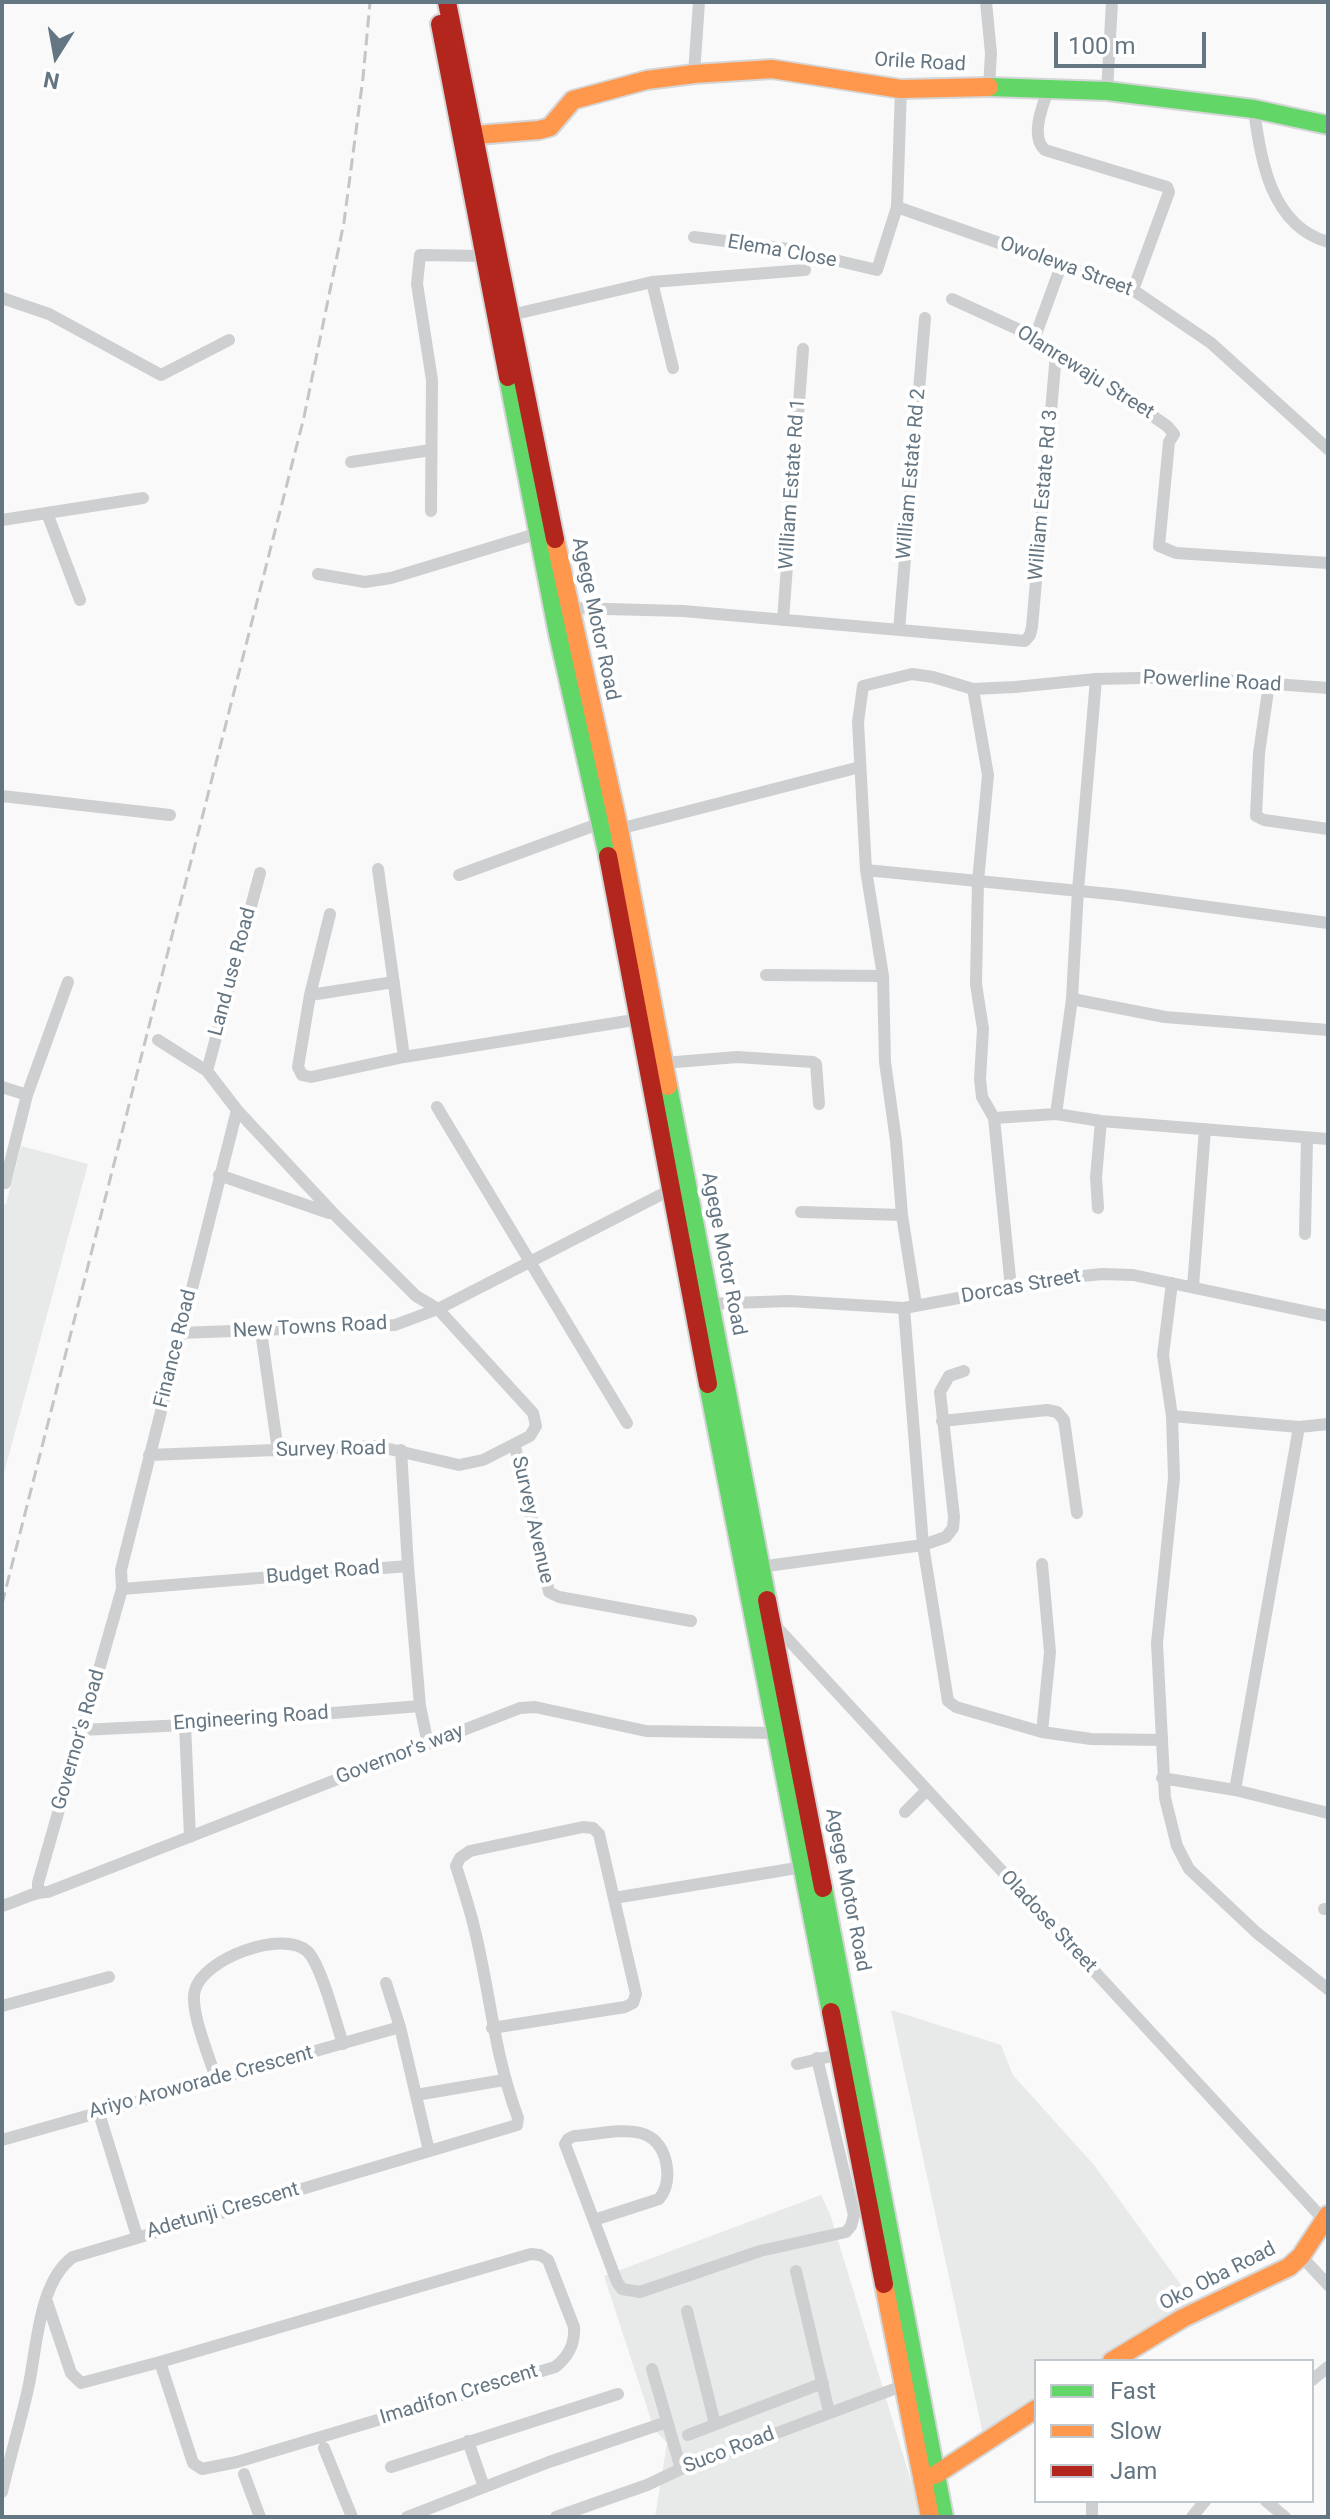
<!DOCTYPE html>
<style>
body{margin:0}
#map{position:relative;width:1330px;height:2519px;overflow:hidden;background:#f9f9f9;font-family:Roboto,sans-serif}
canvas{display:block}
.frame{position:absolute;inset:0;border:4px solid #657683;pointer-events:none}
.legend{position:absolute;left:1034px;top:2359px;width:280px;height:144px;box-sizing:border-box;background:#fff;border:2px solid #c1c8cd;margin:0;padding:10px 14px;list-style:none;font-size:24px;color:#657683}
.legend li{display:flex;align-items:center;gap:16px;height:40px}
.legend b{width:40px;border:2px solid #c1c8cd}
.north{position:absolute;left:16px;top:16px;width:80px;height:80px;-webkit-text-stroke:6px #fff;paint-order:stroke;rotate:191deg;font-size:22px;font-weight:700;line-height:32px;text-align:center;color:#657683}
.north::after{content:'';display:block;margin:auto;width:28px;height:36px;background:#657683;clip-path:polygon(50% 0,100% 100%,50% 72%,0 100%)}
.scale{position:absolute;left:1054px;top:32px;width:152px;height:36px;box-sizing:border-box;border:4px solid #657683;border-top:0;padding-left:10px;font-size:24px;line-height:28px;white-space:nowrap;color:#657683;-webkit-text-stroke:6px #fff;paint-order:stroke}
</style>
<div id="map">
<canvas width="1330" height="2519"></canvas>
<div class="frame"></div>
<ul class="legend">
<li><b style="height:10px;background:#63d668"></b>Fast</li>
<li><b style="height:10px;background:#ff974d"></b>Slow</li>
<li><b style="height:10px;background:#b3261e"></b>Jam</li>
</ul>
<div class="north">N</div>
<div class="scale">100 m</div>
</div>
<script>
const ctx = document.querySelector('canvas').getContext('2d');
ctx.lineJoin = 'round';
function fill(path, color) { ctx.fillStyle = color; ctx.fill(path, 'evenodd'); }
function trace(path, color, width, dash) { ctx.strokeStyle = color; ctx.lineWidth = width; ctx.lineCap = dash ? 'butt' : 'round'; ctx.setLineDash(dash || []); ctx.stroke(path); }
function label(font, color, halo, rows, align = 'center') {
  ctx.font = font + ' Roboto,sans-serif'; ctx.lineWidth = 8; ctx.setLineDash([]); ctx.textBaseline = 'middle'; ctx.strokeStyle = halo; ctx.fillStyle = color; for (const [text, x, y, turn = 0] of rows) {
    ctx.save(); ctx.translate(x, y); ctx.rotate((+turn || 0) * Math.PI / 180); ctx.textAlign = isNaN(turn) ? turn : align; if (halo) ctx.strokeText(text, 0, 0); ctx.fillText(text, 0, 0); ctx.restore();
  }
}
const built = new Path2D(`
 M21,1146L88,1164L2,1480V1204H6Z
 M891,2010L1001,2045L1013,2075L1094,2165L1197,2307L1116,2361H1036V2415L986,2448Z
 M821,2195L830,2214L922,2517H655L667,2443L654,2429L604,2276Z`);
const street = new Path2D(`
 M986,2L991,53L989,87
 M694,74L699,2
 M1048,91C1042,107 1030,137 1045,150L1167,187L1169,192L1133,290
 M1107,91L1112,2
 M1254,109C1260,159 1271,226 1328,242
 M897,207L1133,290L1211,343L1328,449
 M694,237L788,249L877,270L897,207L901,89
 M652,282L673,368
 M2,298L49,314L161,375L229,340
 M952,299L1035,337L1056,354L1092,374L1167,426L1174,434L1169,442L1159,546L1176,553L1328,563
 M511,315L652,282L805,270
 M1035,337L1062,263
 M351,462L431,450
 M431,511L432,380L417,284L420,255L484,256
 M47,513L80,600
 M2,520L143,498
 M318,574L365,582L391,578L539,533
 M569,608L683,611L1025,641L1030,635L1032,627L1056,354
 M783,620L803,349
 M899,630L925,318
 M1269,684L1259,753L1256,816L1264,820L1328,829
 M973,689L988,775L978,881L976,984L983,1029L980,1079L982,1097L994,1118L1011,1288
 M2,796L170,815
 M619,829L860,767
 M378,869L404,1057
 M866,870L1120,895L1328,923
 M459,875L601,823
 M330,914L310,995L298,1067L302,1075L311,1077L404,1057L640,1019
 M766,975L883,976
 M310,995L394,982
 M1072,999L1165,1017L1328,1030
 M664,1063L737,1057L813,1062L816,1064L819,1104
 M207,1071L260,873
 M2,1087L27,1095
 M437,1107L627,1423
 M1056,1114L1072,999L1078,890L1096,679
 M994,1118L1056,1114L1101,1121L1328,1139
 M219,1175L329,1213
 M5,1183L27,1095L68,982
 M1098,1208L1096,1177L1101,1121
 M801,1212L902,1215
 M1305,1234L1307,1138
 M1172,1283L1163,1355L1172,1416L1174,1478L1157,1643L1165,1798L1177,1846L1189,1869L1257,1933L1328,1989
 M1193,1287L1205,1129
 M703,1304L790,1301L904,1308L1073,1277L1102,1274L1133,1275L1328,1316
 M916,1305L902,1215L896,1141L885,1062L883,976L866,870L858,722L863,686L912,674L933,677L973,689L1015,687L1096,679L1183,677L1328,688
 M904,1308L923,1545L948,1701L956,1707L1042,1732L1091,1739L1162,1740
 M261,1331L278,1451
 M179,1333L395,1325L438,1309L672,1189
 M1172,1416L1299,1427L1328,1424
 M942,1421L1047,1410L1057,1412L1064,1420L1077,1513
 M515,1446L549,1592L559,1597L691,1621
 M149,1455L376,1446L459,1465L483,1460L530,1436L536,1426L533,1413L438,1309L416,1296L336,1216L237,1110L207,1071L158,1040
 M408,1566L420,1706L428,1744
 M759,1567L923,1545L946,1537L953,1528L954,1517L940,1392L949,1376L964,1371
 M122,1589L408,1566L401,1450
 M773,1623L1324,2220
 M185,1725L190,1837
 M81,1730L185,1725L420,1706
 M1042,1732L1050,1652L1042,1564
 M1162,1778L1235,1790L1328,1813
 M1235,1790L1299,1427
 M905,1812L926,1791
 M38,1892V1883L122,1589L121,1570L237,1110
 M614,1898L803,1867
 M2,1906C17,1902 34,1891 48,1892L520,1708L535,1707L646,1731L777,1733
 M1324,1909H1328
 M386,1983L400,2027L429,2151
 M2,2006L109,1977
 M797,2064L845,2053
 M216,2079C210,2058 189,2010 195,1990C203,1959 282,1929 307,1951C321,1964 336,2023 343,2044
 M416,2095L504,2080
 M98,2110L137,2236
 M2,2140L400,2027
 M594,2220L659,2199C668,2188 669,2176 666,2162C656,2117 610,2134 574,2136L568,2139L565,2144L617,2282L622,2289L640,2292L760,2251L846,2232L851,2226L854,2215L817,2058
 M1301,2256L1328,2285
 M796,2271L829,2412
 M47,2302L71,2373L81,2383L160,2362L531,2254L540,2255L548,2260L574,2327C575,2344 569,2356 555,2367L237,2462L202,2469L193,2463L160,2362
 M687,2311L715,2424
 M652,2369L681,2469
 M1312,2380L1328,2367
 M688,2435L823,2383
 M468,2441L484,2487
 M324,2448L352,2517
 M391,2467L618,2394
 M244,2474L260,2517
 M2,2492C10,2457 20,2424 28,2389C37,2349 38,2282 73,2257L517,2125L518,2118C494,2054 491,1997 475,1931C470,1909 463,1888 456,1866L460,1858L470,1851L583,1827L593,1828L599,1834L636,1994L633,2003L625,2007L492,2028
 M1266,2501L1285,2517
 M407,2517L549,2462L667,2422
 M556,2517L647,2485L681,2469L902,2386
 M1092,2517V2501
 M1192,2517L1205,2501`);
const fast = new Path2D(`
 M989,87L1107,91L1254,109L1328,125
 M508,377L558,634L608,856
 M668,1086L767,1600
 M708,1384L831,2012
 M823,1888L944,2517`);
const slow = new Path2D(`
 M464,136L539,130L550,127L573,100L647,80L694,74L772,69L901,89L989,87
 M555,539L619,829L668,1086
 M884,2284L930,2517
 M1112,2361L1183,2318L1289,2267L1301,2256L1328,2215
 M935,2475L1036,2409`);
const jam = new Path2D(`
 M447,2L555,539
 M440,24L508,377
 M608,856L708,1384
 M767,1600L823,1888
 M831,2012L884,2284`);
const rail = new Path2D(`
 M2,1604L304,417L344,222L363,78L370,2`);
const streetNames = [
 ["Orile Road",920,63,3],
 ["Elema Close",782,252,10],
 ["Owolewa Street",1066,267,20],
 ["Olanrewaju Street",1085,373,32],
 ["William Estate Rd 2",912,474,-85],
 ["William Estate Rd 1",793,484,-86],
 ["William Estate Rd 3",1044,495,-85],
 ["Agege Motor Road",595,619,78],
 ["Powerline Road",1212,682,3],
 ["Land use Road",233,972,-75],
 ["Agege Motor Road",723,1254,79],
 ["Dorcas Street",1021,1287,-10],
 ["New Towns Road",310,1328,-3],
 ["Finance Road",176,1349,-76],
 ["Survey Road",331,1450,-1],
 ["Survey Avenue",532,1520,77],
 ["Budget Road",323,1573,-5],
 ["Engineering Road",251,1719,-4],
 ["Governor's Road",79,1740,-74],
 ["Governor's way",400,1755,-21],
 ["Agege Motor Road",847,1890,79],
 ["Oladose Street",1048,1922,47],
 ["Ariyo Aroworade Crescent",201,2083,-15],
 ["Adetunji Crescent",223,2211,-16],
 ["Oko Oba Road",1218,2277,-27],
 ["Imadifon Crescent",459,2395,-17],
 ["Suco Road",729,2451,-21]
];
fill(built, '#e8e9e9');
trace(fast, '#d5d6d7', 22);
trace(slow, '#d5d6d7', 22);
trace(jam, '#d5d6d7', 22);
trace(street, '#cecfd0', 12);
trace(fast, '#63d668', 18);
trace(slow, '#ff974d', 18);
trace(jam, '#b3261e', 18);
trace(rail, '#c3c5c6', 3, [12, 6]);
label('20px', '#657683', '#fff', streetNames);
</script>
